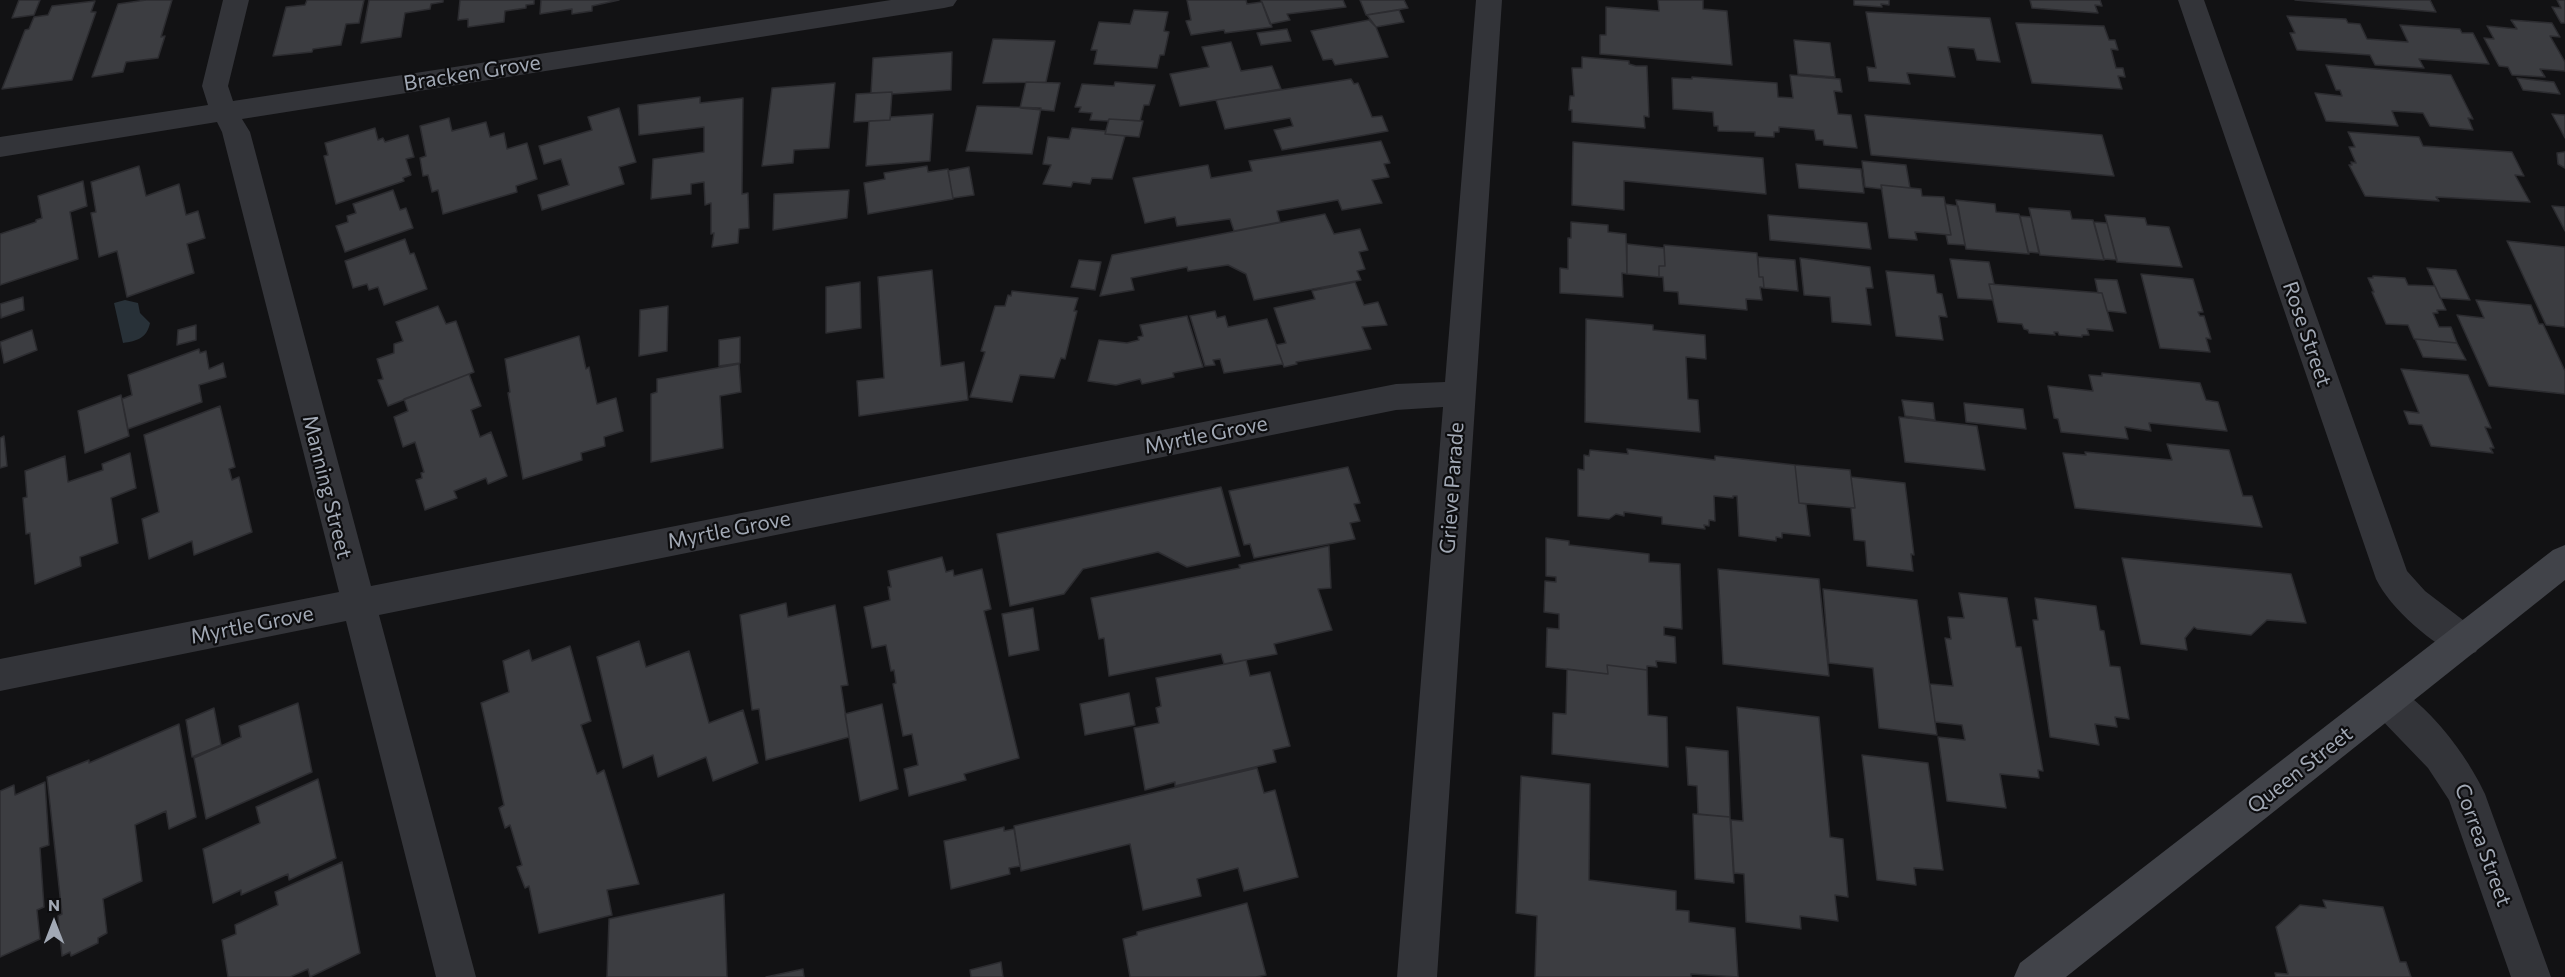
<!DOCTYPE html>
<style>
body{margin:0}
#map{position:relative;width:2565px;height:977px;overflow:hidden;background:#121214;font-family:Commissioner,sans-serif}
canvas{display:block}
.north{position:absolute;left:24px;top:893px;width:60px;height:60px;-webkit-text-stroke:4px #0d0d0f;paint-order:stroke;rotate:0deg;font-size:16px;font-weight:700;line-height:24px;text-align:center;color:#a2a9b5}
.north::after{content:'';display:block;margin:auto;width:21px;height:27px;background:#a2a9b5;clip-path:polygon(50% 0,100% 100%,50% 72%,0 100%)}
</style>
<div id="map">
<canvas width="2565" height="977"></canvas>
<div class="north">N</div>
</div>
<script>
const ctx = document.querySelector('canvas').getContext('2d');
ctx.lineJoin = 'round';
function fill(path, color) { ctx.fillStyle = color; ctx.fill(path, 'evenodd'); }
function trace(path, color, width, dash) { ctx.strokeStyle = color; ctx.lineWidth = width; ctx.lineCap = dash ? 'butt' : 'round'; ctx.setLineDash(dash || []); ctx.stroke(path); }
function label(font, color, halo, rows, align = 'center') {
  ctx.font = font + ' Commissioner,sans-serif'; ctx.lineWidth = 4.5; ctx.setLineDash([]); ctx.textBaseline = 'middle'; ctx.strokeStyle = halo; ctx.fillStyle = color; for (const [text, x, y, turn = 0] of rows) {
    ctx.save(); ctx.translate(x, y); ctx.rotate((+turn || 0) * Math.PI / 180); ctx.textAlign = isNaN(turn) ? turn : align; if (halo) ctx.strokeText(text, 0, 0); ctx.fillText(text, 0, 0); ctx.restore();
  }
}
const water = new Path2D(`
 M125,300L138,303L140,313L150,323C147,338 137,341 123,343L114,303Z`);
const building = new Path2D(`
 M19,0H40L34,15L12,18Z
 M146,0H172L161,37L165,36L158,58L126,62L123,72L92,77L118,4Z
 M307,0H364L359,23L346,24L341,45L313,49L312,52L273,56L286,7L305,5Z
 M369,0H443V2L431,4L430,9L405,13L401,37L361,43Z
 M460,0H534V4L526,5V8L505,11L504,22L468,27V19L458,20Z
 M541,0H619L592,6V11L572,14V9L540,14Z
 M1187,0H1246L1247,4L1262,2L1272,27L1225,33L1224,30L1191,35L1186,21L1191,20Z
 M1261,0H1343L1346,7L1287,14L1290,20L1270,24Z
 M1360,0H1404L1408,8L1366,15Z
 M1658,0H1703V9L1727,11L1732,65L1600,54V35H1606V7L1659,11Z
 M1854,0H1889V5L1881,4L1882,7L1854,5Z
 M2030,0H2100L2102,6L2095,5L2098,13L2032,8Z
 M2295,0H2430L2436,12Z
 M2557,0H2565V23H2561L2552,7L2561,8Z
 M95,1L91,12H96L72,80L2,89L25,30L29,29L34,17L48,15L52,6Z
 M1134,10L1168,12L1164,31L1169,32L1164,55H1160L1157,68L1094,64L1097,50H1091L1099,22L1130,24Z
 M1399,10L1404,22L1376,27L1367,15Z
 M1866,12L1990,18L2000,62L1977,60L1974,49L1948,47L1955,77L1907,73L1910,84L1869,81L1867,67L1876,68Z
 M2287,16L2346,19L2348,23L2360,24L2367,39L2408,42L2400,25L2460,29L2462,33H2473L2489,64L2419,59L2424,68L2375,65L2370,55L2297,50L2290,33H2295Z
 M1369,20L1376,27L1388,57L1335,65L1332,59L1323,60L1311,31Z
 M2511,20L2552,23L2560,37L2550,36L2565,62V71L2540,69L2545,77L2512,75L2508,67L2499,66L2484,38L2494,39L2487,26L2517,29Z
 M2016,23L2104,26L2109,40H2115L2118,50L2111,49L2116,68H2123L2125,77L2118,76L2122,89L2032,83Z
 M1287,29L1291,41L1261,45L1257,33Z
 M993,39L1055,41L1046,82L983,83Z
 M1794,40L1830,43L1835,77L1798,74Z
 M1231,42L1241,71L1272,66L1281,89L1180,106L1170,74L1209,67L1202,47Z
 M952,52L951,90L892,94V92L871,93L873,58Z
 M1582,57L1629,61V64L1636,66H1647L1649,117L1644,116L1645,128L1572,122V110H1569L1570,96H1574L1572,68H1582Z
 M2326,65L2451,75L2473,119L2468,118L2473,130L2430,126L2423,113L2392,111L2398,126L2326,121L2315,93L2342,96L2340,90H2336Z
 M1790,75L1840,79L1842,92L1834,91L1838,114L1851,115L1857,148L1824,145L1823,140H1816L1814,130L1779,127V132H1774V137L1755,136V132L1718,131V126H1714L1713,112L1673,109L1672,78L1692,79V77L1777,83L1778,97L1793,98Z
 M2517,78L2554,82L2560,94L2523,90Z
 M1351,79L1354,84L1358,83L1372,117L1382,116L1388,131L1282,150L1274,130L1293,126L1290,118L1225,129L1216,100Z
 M1026,82L1060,83L1054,111L1020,108Z
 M1115,82L1155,85L1149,105H1144L1140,121L1109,119L1108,121L1090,120L1092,113L1079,112L1081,107H1075L1082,84L1114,86Z
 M835,83L829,148L794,150L793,163L762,166L772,88Z
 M892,92L890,120L854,122L856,94Z
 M700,97V103L743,98L742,194L748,193L749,228L739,229L738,243L712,247L714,233L711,234V203L705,205L704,182L691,184V194L651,199L653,159L704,152V127L639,135L638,105Z
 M977,106L1041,108L1032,154L966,151Z
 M619,108L636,162L619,167L624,184L542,210L538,195L569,185L561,159L544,164L539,146L592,130L588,117Z
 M933,114L930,161L866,166L869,121L890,120V117Z
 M2552,114L2565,115V138Z
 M1865,115L2102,135L2114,176L1871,155Z
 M449,118L452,131L486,122L490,137L504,133L507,149L527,143L537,179L516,186L517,192L443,214L438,190L432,192L428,175L423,176L420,158L426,156L420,126Z
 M1109,119L1143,121L1139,137L1105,134Z
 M375,128L378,140L383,138L385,142L408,135L414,157L406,159L411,175L403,178L404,181L336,204L324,156L328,155L325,143Z
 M1072,128L1106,131L1105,134L1125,136L1112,179L1092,178L1090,184L1073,182L1071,187L1043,184L1051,165L1043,164L1048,137L1069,139Z
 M2348,132L2419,137L2423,146L2512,152L2524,176L2515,175L2530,202L2436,197L2439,201L2365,196L2349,165H2352L2351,162L2356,163L2349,147H2355Z
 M1381,141L1390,163L1384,164L1389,177L1372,180L1382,203L1342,210L1338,200L1277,211L1280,222L1234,231L1230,219L1177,226L1175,217L1145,223L1133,178L1208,165L1211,178L1252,171L1249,161Z
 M1573,142L1763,158L1766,194L1624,181V210L1572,205Z
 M2565,152V168L2558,164L2557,153Z
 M1862,161L1906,165L1910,188L1881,185L1882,189L1865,187Z
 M1796,164L1861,169L1864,193L1799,188Z
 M139,166L146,196L179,184L186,215L198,211L205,238L187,244L194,273L127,297L117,251L99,257L91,213L96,212L91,182Z
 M927,166L928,172L948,169L953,199L868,214L864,183L885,179L884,173Z
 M969,167L974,195L953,198L948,171Z
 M83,181L87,206L70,212L78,259L0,285V234L36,222V220L42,218L38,196Z
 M1881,185L1921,189L1922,196L1944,197L1951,235L1915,232L1917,240L1889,238Z
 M393,190L400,210L406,208L413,228L345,252L336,226L348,222L347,216L356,213L353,204Z
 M849,190L847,218L773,230L774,194Z
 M1956,200L1995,204L1996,212L2019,214L2029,254L1966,249Z
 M1945,204L1958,206L1965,245L1948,244L1946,235H1951Z
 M2552,206L2565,207V231Z
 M2029,208L2070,211L2072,219L2093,220L2104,260L2040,255Z
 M1325,214L1334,234L1360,229L1368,250L1359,252L1365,269L1357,271L1361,280L1254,300L1246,274L1228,265L1188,271L1187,267L1131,278L1134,290L1100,296L1112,255Z
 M1768,215L1867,223L1871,249L1770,240Z
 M2105,215L2145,218L2147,225L2169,227L2182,267L2117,262Z
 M2020,216L2031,217L2039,253L2028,252Z
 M1571,222L1608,225V232L1626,234L1627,274L1622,273L1623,297L1560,293V268L1568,269V238H1571Z
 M2094,222L2107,223L2117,260L2104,259Z
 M405,239L410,254L414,253L427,289L384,305L378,287L369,290L367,284L353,288L345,261Z
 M2507,241L2565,247V327L2546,325Z
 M1627,244L1664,248L1665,266H1659V277L1627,274Z
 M1664,245L1757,253L1759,277H1763L1764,288L1760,287L1762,300L1746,299L1747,310L1679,304L1678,292L1664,291L1663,277H1659V266H1665Z
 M1758,257L1795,260L1798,291L1764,288L1763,277H1759Z
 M1800,258L1870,267L1873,288H1866L1871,325L1832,322L1830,297L1804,295Z
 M1950,259L1989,262L1994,284H1989L1993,300L1958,298Z
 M1079,260L1101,262L1095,290L1071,287Z
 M2427,268L2456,270L2470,300L2440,298Z
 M932,270L941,366L964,362L968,400L859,416L857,381L884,378L878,277Z
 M1886,271L1934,275L1937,293L1942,294L1947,317L1939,316L1943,340L1896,336Z
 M2141,274L2193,279L2203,312H2198L2200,316H2204L2211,339L2206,338L2210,352L2160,348Z
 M2373,276L2405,278L2408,285L2435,286L2446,310H2437L2438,313H2433L2439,327H2451L2457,343L2414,339L2408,325L2386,324L2372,292H2374L2368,278H2373Z
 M2095,279L2117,280L2126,313L2107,311L2102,293H2098Z
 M860,282L861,328L826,333V287Z
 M1355,282L1364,305L1378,302L1387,325L1362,327L1371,349L1296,362L1297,364L1284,367L1276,345L1286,343L1274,308L1315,299L1312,291Z
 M1989,284L2102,293L2113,331L2087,329L2089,335H2082V337L2059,335L2058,332H2054L2055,335L2029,333L2028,330L2024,329L2022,324L1998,322Z
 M1012,291L1078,298L1074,311H1077L1065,359L1061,358L1054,378L1020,375L1012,402L970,397L985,352L981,351L995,306H1005L1008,295L1011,296Z
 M23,297L24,310L1,318L0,304Z
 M2476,300L2531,305L2539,324H2543L2565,371V394L2489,386L2457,315L2484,318Z
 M438,306L446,324L456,321L474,372L388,406L378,380L383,379L377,359L394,353V344L403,341L396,322Z
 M668,306L667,351L639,356L640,310Z
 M1215,311L1217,318L1225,316L1228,327L1267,319L1283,364L1224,373L1220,359L1213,360L1215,365L1205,366L1190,316Z
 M1187,316L1203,367L1173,373L1174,377L1142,384L1140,379L1116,385L1088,381L1099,340L1127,343L1139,340L1138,337L1143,336L1140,325Z
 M1586,319L1653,325V330L1705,335L1706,359L1686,357L1688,399L1698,400L1700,432L1585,422Z
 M196,325V340L177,345L178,330Z
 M32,330L37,350L4,363L0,342Z
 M579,336L586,369L589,367L597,404L616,398L623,431L604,437L605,446L581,453L582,460L523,479L508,393L510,392L505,359Z
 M740,337V363L719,366V340Z
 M2415,339L2457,343L2466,360L2423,357Z
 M199,349L200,353L206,351L209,369L223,363L226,377L199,385L202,402L128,429L122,399L132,395L128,375Z
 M739,364L741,392L720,396L723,448L651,462V394L657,392V379Z
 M2401,369L2468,375L2491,428L2485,427L2494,448H2490L2493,453L2431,446L2422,425L2409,424L2404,411L2419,413Z
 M2102,373L2200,383L2206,400L2218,402L2227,431L2149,423L2151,431L2125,427L2128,439L2061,432L2058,419L2054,418L2048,386L2093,391L2089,375L2102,376Z
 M469,374L481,406L471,410L480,437L491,432L507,476L488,484L486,478L454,491L457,498L425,510L416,480L422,478L421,473L424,472L415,442L403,447L394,417L408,411L404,399Z
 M121,395L129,436L85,453L78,411Z
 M1902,400L1933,403L1935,420L1905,416Z
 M1964,403L2023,409L2026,429L1966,422Z
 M220,406L235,467L229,469L232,480L239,477L252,532L194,555L192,541L149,559L142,519L159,512L144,435Z
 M1899,417L1977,426L1985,470L1905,462Z
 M4,436L7,466L0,468V438Z
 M2167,444L2229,450L2243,496H2252L2262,527L2075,508L2063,453L2086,455L2085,452L2172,460Z
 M1627,449L1715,460V456L1795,465L1799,503L1806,504L1810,536L1782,533V538L1776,537V541L1739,536L1737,496H1733V498L1714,496L1715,521L1709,520V526L1704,525L1705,529L1662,524V517L1624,512V516L1616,514L1609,519L1578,516V469L1584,470V455L1589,456L1590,450L1628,454Z
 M130,453L136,488L111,498L118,543L80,557L81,566L35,584L30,533L26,534L23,498L27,497L25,471L65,456L68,482L103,470L102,464Z
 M1795,465L1850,470L1855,508L1799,503Z
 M1348,467L1360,503L1354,504L1360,521L1350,523L1355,539L1254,558L1250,544L1244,545L1229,491Z
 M1851,477L1905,483L1914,555L1911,554L1913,571L1867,566L1865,541L1854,540L1851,508H1855Z
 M1221,487L1240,556L1187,567L1158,552L1083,569L1064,594L1010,606L997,534Z
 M1546,538L1569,541V545L1649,554V562L1680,564L1682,629L1664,627V635L1675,637L1676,663L1656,661L1657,667L1647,666V670L1607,665L1608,674L1546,667L1547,628L1559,629V614L1544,612L1545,581L1556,582V577L1546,576Z
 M1329,546L1331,588L1318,589L1332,630L1274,644L1277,654L1224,664L1221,654L1109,676L1104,638L1099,639L1091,598L1240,568L1239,565Z
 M942,557L946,572L953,570L954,576L982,569L991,609L984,611L1019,758L964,774L966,780L909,796L904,769L918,765L912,734L903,736L893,684L896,683L894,670L891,671L886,645L872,648L864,607L890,600L888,587H891L888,571Z
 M2122,558L2291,574L2306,623L2267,620L2251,635L2197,629L2194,627L2185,638L2187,650L2141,644Z
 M1718,569L1819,579L1829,676L1723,664Z
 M1823,589L1917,600L1937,735L1879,728L1873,668L1829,663Z
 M1959,593L2007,598L2016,647H2021L2043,771L2038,770L2039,778L2000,774L2006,808L1947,801L1938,737L1965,740L1962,725L1935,722L1930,684L1953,686L1945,638L1951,639L1948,617L1964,618Z
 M2035,598L2096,606L2100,630L2104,631L2110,666L2120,667L2129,719L2115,717L2117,727L2095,724L2099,745L2050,737L2033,620H2038Z
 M786,603L788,617L835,605L848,685L841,686L849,737L766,760L759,709L752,710L740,615Z
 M1033,608L1039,650L1009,656L1002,614Z
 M639,641L646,667L689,651L709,723L743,710L758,763L713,781L706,757L658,777L653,755L623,768L597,657Z
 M570,646L591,721L581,725L597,774L604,770L639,884L607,890L612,915L539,933L529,886L525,888L517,867L522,865L510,825L505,828L499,808L504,805L481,703L509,692L503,661L529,650L532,661Z
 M1246,660L1250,676L1270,672L1290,746L1273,750L1276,762L1175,786V782L1145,790L1134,728L1159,723L1156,708L1161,706L1156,678Z
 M1607,665L1647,670L1648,715L1667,717L1668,767L1552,754L1553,713L1566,714L1567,669L1608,674Z
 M1129,693L1135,725L1085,735L1080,704Z
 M298,703L312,772L206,819L194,758L241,737L239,726Z
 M882,704L898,789L860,801L845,714Z
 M1737,707L1819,717L1830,837L1843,839L1848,897L1835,895L1838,921L1800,916L1801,929L1746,922L1744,874L1734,873L1731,820L1743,821Z
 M214,708L221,745L192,757L186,720Z
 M179,724L196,817L169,829L166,811L135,825L142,881L103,899L107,933L98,938V943L71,956L70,952L62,956L58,916L62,914L47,777L89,760V763Z
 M1686,747L1728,751L1730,817L1698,814L1697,786L1688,785Z
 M1862,755L1928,763L1943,870L1914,868L1916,885L1877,880Z
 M1257,768L1264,793L1275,790L1298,877L1244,891L1238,868L1197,879L1201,896L1143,910L1130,844L1021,871L1014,826Z
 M1521,776L1590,784L1589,880L1676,891V910L1689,911V922L1735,928L1738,977L1691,974V977H1535L1537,916L1516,913Z
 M318,779L336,858L289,880L288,874L241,895V890L213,903L203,849L260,823L256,807Z
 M45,782L49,845L40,848L44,907L37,910L40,939L0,957V791L14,785L15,795Z
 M1693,814L1730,817L1734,883L1695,879Z
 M1004,827V831L1014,829L1020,866L1009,868L1010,874L951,889L944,841Z
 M342,862L360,953L310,977L308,969L290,977H228L222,940L236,934L235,925L278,905L275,892Z
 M724,894L727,977H607L609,919Z
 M2323,900L2383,907L2400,962H2406L2411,977H2276L2275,973L2288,974L2276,927L2300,905L2326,908Z
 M1247,903L1266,975L1256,977H1130L1123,939L1137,935V932Z
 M1001,962L1003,977H971L970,970Z
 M803,969L804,977H766Z`);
const street = new Path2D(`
 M223,0H249L228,86L233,101L891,0H957L953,6L944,8L242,119L250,132L371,586L1396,384L1445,382L1476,0H1502L1437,977H1397L1443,407L1396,410L379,615L476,977H436L346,621L0,691V659L339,592L222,132L217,122L0,157V137L208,105L202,86Z
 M2178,0H2204L2407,571L2425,591L2476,630L2481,641L2476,652L2463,657C2433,646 2390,608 2376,579Z
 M2388,684C2425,698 2469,758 2485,794L2551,977H2511L2449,800L2428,768L2375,713L2370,701L2375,689Z`);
const secondary = new Path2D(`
 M2565,545V580L2066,977H2014L2020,963L2553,550Z`);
const streetNames = [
 ["Bracken Grove",472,73,-9],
 ["Rose Street",2307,334,71],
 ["Myrtle Grove",1206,435,-11],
 ["Manning Street",327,487,76],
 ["Grieve Parade",1452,488,-86],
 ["Myrtle Grove",729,530,-11],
 ["Myrtle Grove",252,625,-11],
 ["Queen Street",2300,770,-38],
 ["Correa Street",2483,845,70]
];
fill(water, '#283138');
fill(building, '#3c3d41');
trace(building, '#2c2c30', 1.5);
fill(street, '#333439');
fill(secondary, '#414349');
label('21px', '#a2a9b5', '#0d0d0f', streetNames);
</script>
